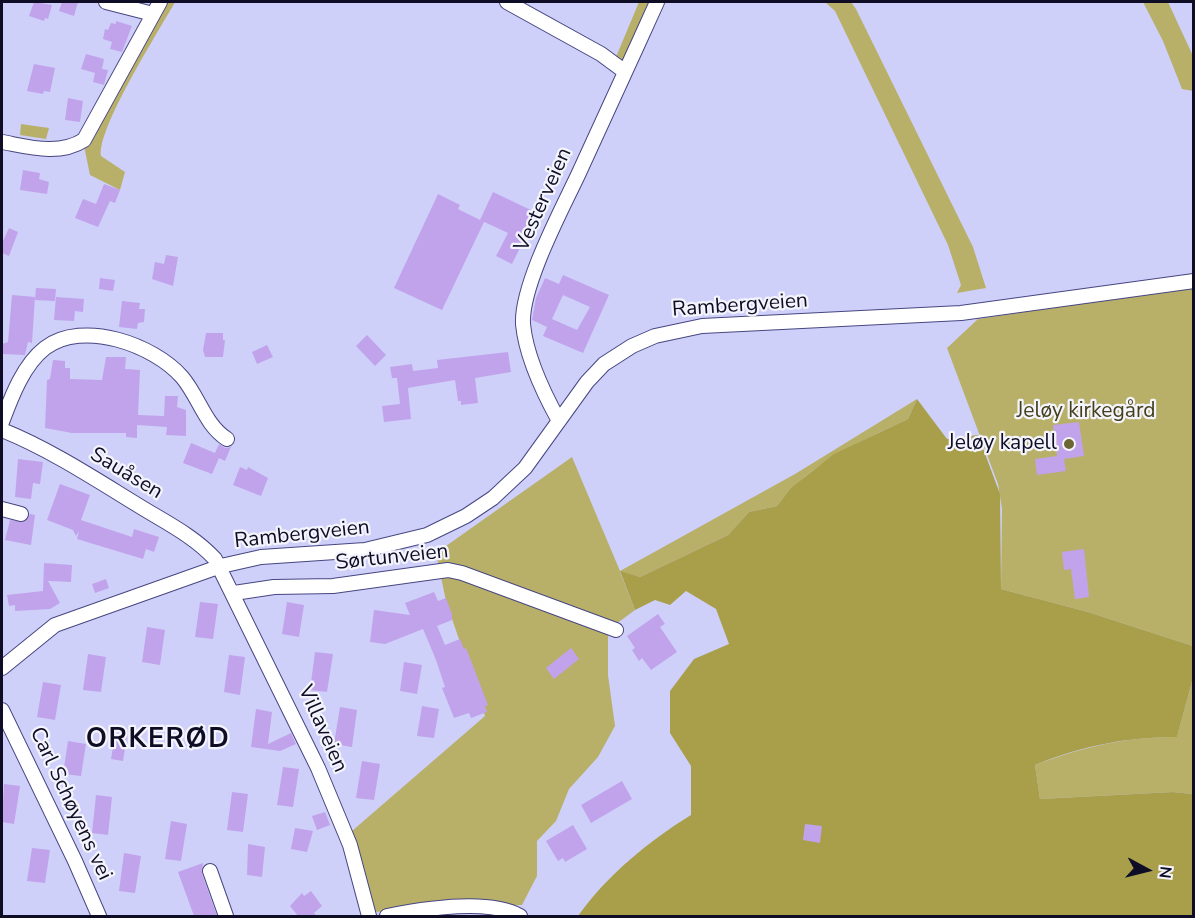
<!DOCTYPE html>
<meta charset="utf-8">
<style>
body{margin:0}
#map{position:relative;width:1195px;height:918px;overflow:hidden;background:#ced0fa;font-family:"Nunito Sans",sans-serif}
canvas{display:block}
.frame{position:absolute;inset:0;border:3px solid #0e0d25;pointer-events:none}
.north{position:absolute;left:1117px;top:840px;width:60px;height:60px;-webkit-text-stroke:4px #f4f4fc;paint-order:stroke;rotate:97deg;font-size:16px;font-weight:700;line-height:24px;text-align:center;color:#0e0d25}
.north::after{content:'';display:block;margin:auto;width:21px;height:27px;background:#0e0d25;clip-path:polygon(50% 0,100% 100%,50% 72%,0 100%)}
</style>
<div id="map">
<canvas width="1195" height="918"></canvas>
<div class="frame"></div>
<div class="north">N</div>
</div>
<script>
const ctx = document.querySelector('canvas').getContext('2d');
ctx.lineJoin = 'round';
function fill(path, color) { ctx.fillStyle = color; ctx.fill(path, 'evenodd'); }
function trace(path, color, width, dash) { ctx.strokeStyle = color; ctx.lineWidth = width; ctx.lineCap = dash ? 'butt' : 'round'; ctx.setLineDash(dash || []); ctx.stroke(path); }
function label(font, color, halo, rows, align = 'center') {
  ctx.font = font + ' "Nunito Sans",sans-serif'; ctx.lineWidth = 4.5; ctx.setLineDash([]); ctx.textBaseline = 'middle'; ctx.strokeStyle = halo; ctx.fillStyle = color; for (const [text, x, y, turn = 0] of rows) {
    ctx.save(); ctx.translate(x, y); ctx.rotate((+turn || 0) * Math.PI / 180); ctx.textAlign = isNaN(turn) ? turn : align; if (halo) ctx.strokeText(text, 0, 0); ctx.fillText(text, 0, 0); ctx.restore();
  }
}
const green = new Path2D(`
 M165,2H175C159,31 97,128 101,156L125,172L120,190L90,175L84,146Z
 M639,2H653L623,60H619L616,57Z
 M825,2H851L856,9L973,247L986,288L957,293L961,285L948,245L835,11Z
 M1143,2H1168L1193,56V91L1182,89L1163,41Z
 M21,124L49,128L46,139L20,135Z
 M1193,287V646L1088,612L1001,589L1002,509L998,484L947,348L978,319Z
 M917,399L908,419C858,443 812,461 777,506L749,512L728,535L640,577L620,572L635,610L608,630V675L615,726L598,757L569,789L556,821L537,841V876L522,905L372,912L345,837L485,716L446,601L436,553L572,457L620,571L795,474Z
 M1193,678V794L1173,792L1040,799L1035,765C1082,747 1126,737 1177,737Z`);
const forest = new Path2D(`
 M917,399L947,439L978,435L1000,494L1001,589L1088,612L1193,646V678L1177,737C1126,737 1082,746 1035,765L1040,799L1173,792L1193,794V916H578C607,875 649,841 691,815V766L670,733V691L694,659L729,644L716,609L686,591L670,605L655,600L635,610L620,571L640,577L728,535L749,512L777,506L791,488L834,454L908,419Z`);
const building = new Path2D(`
 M34,2L52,5L48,19L45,18L44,21L29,16Z
 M62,2H78L74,16L59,11Z
 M116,21L132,26L122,52L110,49L112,42L103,39L105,29L108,30L111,23L116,24Z
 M86,54L104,59L102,69L108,70L104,85L93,82L95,73L81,69Z
 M34,64L55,68L50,92L44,91L43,94L27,91Z
 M68,98L83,101L80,122L65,120Z
 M23,170L40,173L39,179L49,182L47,194L20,190Z
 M104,184L120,190L115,203L110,201L98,227L75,218L83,199L96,204Z
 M493,192L537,213L512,264L496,256L508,233L480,220Z
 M438,194L460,205L458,209L484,222L442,310L394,288Z
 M9,228L18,232L9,256L2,253V243Z
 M166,255L178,257L173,286L152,279L155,262L164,264Z
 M563,275L609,295L583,353L543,336L547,327L532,320L536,298L545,278L559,284ZM563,295L590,307L577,330L552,319Z
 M100,278L115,280L113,291L99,289Z
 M36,288L56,289L55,301L35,300Z
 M12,295L35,297L32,343L28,342L25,355L2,354V344L8,342Z
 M56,297L84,299L83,312L75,311L74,321L54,320Z
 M122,301L140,303L139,309H145L144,322L138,323L137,329L119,327Z
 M206,333H223V340H225L223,357H205L203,350Z
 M367,335L386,355L375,366L356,346Z
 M267,345L273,357L257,364L252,352Z
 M508,352L511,372L475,378L478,403L461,405V401H458L455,380L425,385L408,388L411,419L384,422L382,406L400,404L397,378H392L390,367L412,364L413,371L438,368L437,360Z
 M106,357H126L125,369L140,370L138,415L164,416L165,396H178L177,407L186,410V436L166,435L167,427L137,425V438L126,437V433H72L45,428L47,380L50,379L53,360L65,361V368H70V379L102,380Z
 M1079,422L1084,456L1064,459L1066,471L1037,475L1035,459L1057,456L1053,425Z
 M191,443L215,453L219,444L225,448L231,447L225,461L219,458L212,474L183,463Z
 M18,459L43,462L40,484L33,483L31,499L15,497Z
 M240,467L247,470L248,467L268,478L261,496L233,485Z
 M60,484L90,495L81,520L132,537L134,529L159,537L154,552L146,549L143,559L77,539L79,531L76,536L73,530L47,520Z
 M30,514L35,515L31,545L5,540L10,520L24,522Z
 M1084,549L1089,597L1075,599L1071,569L1064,570L1062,552Z
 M44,563L72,565L71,582L48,581L60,603L50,609L15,611V605L9,606L7,595L43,591Z
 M106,579L109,588L95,593L92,584Z
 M434,592L438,601L446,598L452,614V620L437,626L445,645L460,639L464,649L466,648L488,705L485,706L487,712L471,718L469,713L454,718L442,688L445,687L436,660L423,629L385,644L370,642L374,610L410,615L405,603Z
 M200,602L218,604L213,639L195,637Z
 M287,602L304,605L299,637L282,634Z
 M658,614L665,624L660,627L677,652L651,670L642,658L639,661L637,658L632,650L635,648L627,636Z
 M147,627L165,630L160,665L142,662Z
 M571,648L579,659L554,679L546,668Z
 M315,652L333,654L327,692L310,690Z
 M88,654L106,657L101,692L83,690Z
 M229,655L245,657L240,695L224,692Z
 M404,662L422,665L417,694L400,691Z
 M43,682L61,685L55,720L37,717Z
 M422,706L439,709L434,738L417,736Z
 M340,707L357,710L352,747L334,744Z
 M256,709L272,712L268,744L291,733L296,744L280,751L251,747Z
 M115,735L127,736L123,761L111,759Z
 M68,741L86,744L81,776L63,774Z
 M362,761L380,764L374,800L356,798Z
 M283,767L299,769L293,807L277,805Z
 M622,781L632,799L591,823L581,805Z
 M4,784L20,786L14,824L2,822Z
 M232,792L248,794L243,832L227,830Z
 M96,795L112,797L108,835L92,833Z
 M325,812L330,825L317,830L312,816Z
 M171,821L187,824L181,861L165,859Z
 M805,824L822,826L820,843L803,840Z
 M573,825L587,849L565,862L563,858L558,861L546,841Z
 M295,828L313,831L307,852L291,849Z
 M248,844L265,847L262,877L247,875Z
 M32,848L50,850L45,883L27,881Z
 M124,853L141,856L135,893L119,891Z
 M203,863L202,874L217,916H194L178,872Z
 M311,891L322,906L314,913L317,916H298L290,906L302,893L304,896Z`);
const street = new Path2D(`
 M106,2L153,14
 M507,2L601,54L624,71
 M2,142C29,147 59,156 84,140L160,2
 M559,421C543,392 526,357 523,324C521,286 561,211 578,175C604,118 631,60 657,2
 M2,422C11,398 23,365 45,348C83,319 154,345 182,377C199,397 205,425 227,439
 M2,430C49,449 92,477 136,504C163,521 193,535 215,559L318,768L350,845L369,916
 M2,509L21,514
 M234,593L274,587L333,586L448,570L462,573L616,630
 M2,668L55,625L221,566L261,557L365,550L427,535L466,516L493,498L525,468L587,382L604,364L632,346L655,336L702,326L961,313L1194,281
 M2,710L75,861L99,916
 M210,871L226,916
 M387,916C422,909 488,898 520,916`);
const markers = [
 [1069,444,6,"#6c6632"]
];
const streetNames = [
 ["Vesterveien",544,200,-66],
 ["Rambergveien",740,306,-4],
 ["Sauåsen",126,474,31],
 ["Rambergveien",302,535,-6],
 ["Sørtunveien",392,558,-6],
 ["Villaveien",322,729,66],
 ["Carl Schøyens vei",70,804,65]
];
const parkNames = [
 ["Jeløy kirkegård",1086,412]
];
const poiNames = [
 ["Jeløy kapell",1057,444]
];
const districtNames = [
 ["ORKERØD",158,740]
];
fill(green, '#b8b069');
fill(forest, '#a99f4b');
fill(building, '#c1a3eb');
trace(street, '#474681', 16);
trace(street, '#fff', 14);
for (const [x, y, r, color] of markers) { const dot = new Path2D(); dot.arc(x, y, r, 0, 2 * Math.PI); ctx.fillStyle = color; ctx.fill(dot); trace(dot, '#f4f4fc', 2); }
label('21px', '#0e0d25', '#f4f4fc', streetNames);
label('21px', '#443f1b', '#f4f4fc', parkNames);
label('21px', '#0e0d25', '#f4f4fc', poiNames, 'right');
ctx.letterSpacing = '1.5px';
label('bold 27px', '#0e0d25', '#f4f4fc', districtNames);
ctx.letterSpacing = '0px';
</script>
